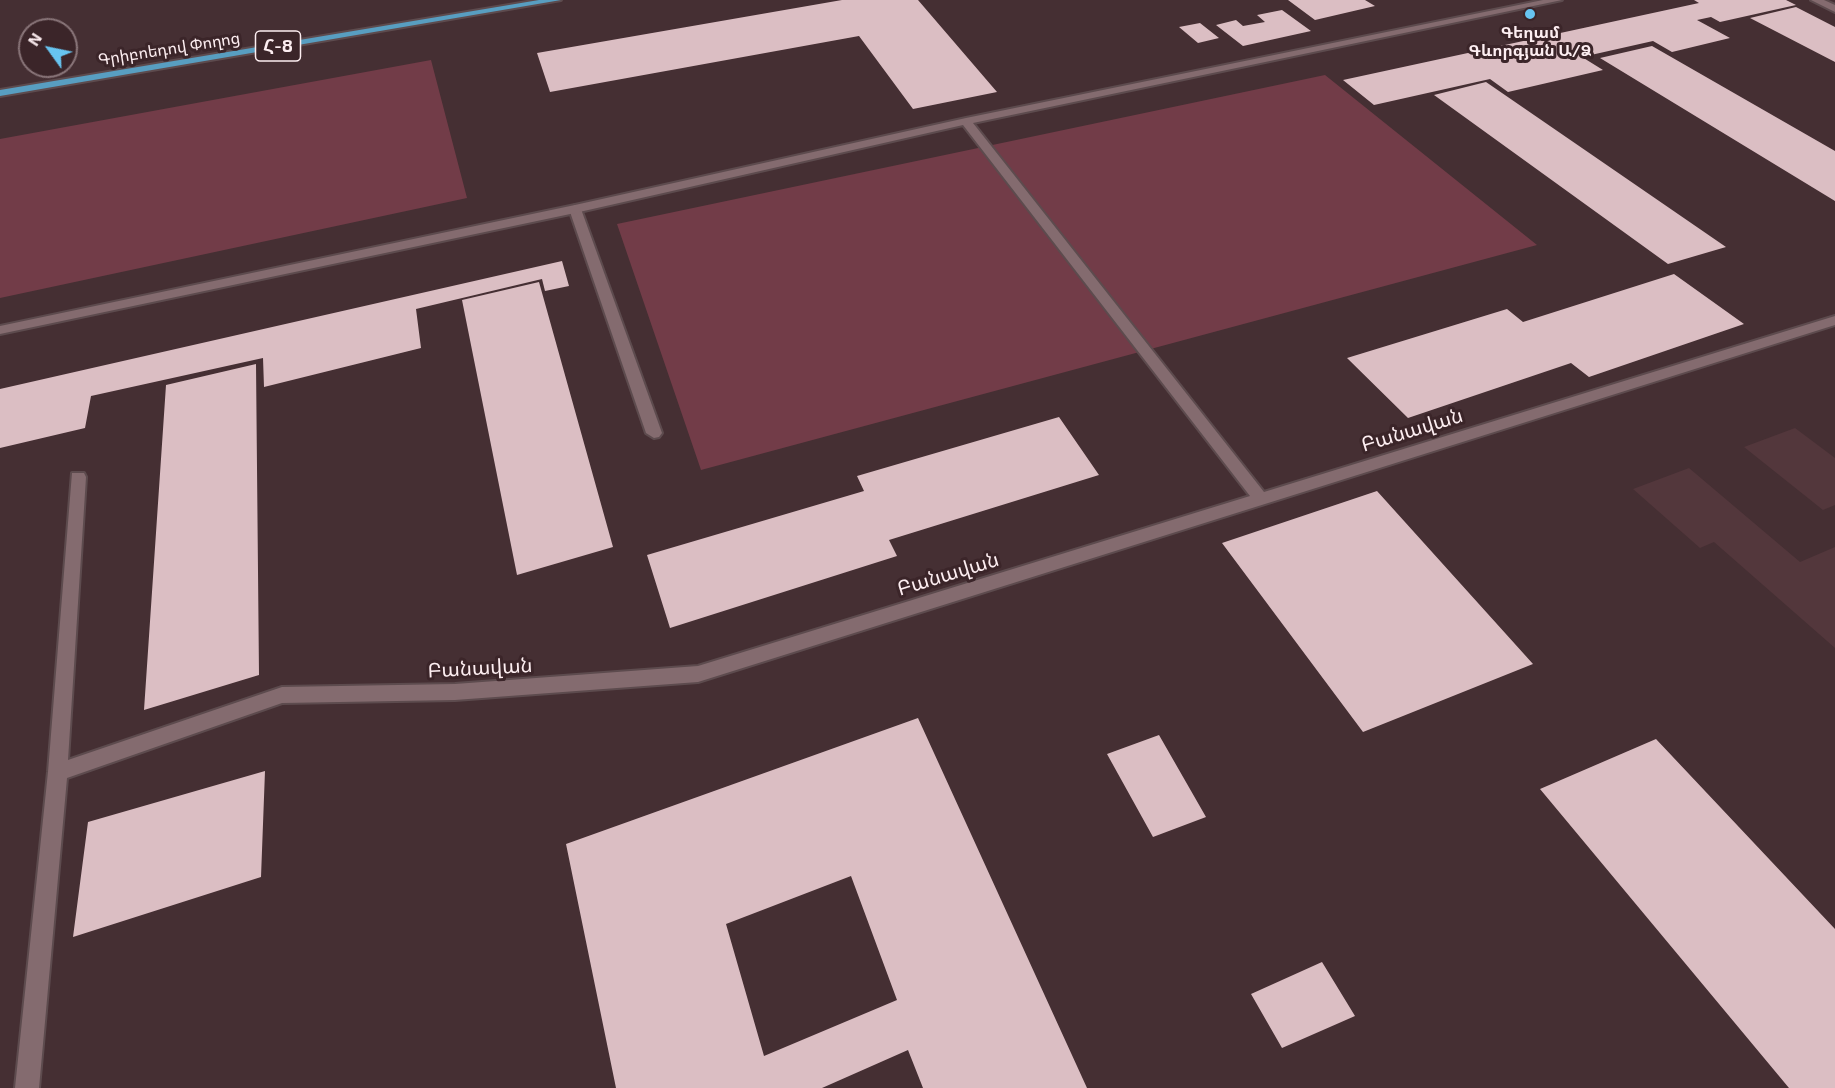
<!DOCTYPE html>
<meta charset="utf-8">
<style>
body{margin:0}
#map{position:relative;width:1835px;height:1088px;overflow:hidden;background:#452f33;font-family:"Exo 2",sans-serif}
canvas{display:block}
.north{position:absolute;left:18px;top:18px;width:60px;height:60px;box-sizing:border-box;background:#3b2529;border:2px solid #897579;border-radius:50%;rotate:303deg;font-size:16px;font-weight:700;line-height:24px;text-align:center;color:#fdeef1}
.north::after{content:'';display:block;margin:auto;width:21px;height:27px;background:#67c4f0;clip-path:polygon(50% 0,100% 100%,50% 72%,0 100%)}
</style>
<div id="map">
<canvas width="1835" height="1088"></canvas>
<div class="north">N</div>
</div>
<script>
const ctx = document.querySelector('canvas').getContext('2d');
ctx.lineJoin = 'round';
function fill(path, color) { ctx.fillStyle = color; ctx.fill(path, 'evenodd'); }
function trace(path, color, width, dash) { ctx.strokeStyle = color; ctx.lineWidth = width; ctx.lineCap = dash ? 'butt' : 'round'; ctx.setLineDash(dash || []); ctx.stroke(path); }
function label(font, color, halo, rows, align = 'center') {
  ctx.font = font + ' "Exo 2","Noto Sans Armenian",sans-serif'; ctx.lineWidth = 6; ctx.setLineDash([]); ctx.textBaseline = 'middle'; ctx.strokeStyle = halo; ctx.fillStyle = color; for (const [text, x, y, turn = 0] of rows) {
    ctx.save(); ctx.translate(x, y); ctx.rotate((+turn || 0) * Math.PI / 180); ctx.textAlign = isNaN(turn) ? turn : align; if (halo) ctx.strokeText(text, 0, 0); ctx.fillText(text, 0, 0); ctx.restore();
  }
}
const built = new Path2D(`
 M1795,428L1835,458V505L1823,510L1744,447Z
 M1689,468L1800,562L1835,547V648L1714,542L1700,548L1633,489Z`);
const green = new Path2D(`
 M431,60L467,198L0,298V139Z
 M1325,75L1537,245L701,470L617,224Z`);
const building = new Path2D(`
 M842,0H918L997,92L913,109L859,36L550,92L537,53Z
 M1288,0H1365L1375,6L1315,20Z
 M1694,0H1786L1796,5L1720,22L1711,17L1697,20L1730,38L1672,52L1653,41L1582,57L1603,70L1508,92L1490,79L1374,105L1343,80L1699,3Z
 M1796,7L1835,27V62L1750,18Z
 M1282,10L1311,31L1243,46L1216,25L1236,20L1243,26L1265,22L1257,15Z
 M1200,23L1219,38L1198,43L1179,27Z
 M1652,46L1835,151V201L1600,58Z
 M1486,82L1726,247L1668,264L1434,95Z
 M562,261L569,286L545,291L542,279L416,309L421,348L264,387L263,358L91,396L85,428L0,448V389Z
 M1674,274L1744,324L1589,377L1571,363L1408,418L1347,358L1507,309L1523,322Z
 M539,282L613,547L517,575L462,300Z
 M256,364L259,675L144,710L166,385Z
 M1059,417L1099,475L889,540L897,556L670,628L647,555L864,491L857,476Z
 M1377,491L1533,664L1363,732L1222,543Z
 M918,718L1087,1088H923L908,1050L822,1088H616L566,844ZM851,876L897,1000L764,1056L726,924Z
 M1159,735L1206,817L1153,837L1107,754Z
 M1656,739L1835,929V1088H1789L1540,789Z
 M265,771L261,877L73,937L88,822Z
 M1322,962L1355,1016L1282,1048L1251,994Z`);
const service = new Path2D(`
 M575,205L581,209L662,433L659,437L654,438L646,433L569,209Z`);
const minor = new Path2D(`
 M1543,0H1562L973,123L1264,492L1835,316V325L698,682L455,700L282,703L67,778L39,1088H15L48,772L72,473H84L86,477L68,760L282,687L455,684L698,666L1250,496L963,125L575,213L0,334V326L575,205L966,118Z
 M1811,0H1824L1835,5V12Z`);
const primary = new Path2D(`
 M539,0H561L0,96V90Z`);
const markers = [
 [1530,14,6,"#67c4f0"]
];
const farPoinames = [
 ["Գեղամ",1530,33],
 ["Գևորգյան Ա/Ձ",1530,51]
];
const farStreetnames = [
 ["Գրիբոեդով Փողոց",169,49,-9]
];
const shields = [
 [278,46,45]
];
const shieldNames = [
 ["Հ-8",278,46]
];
const streetNames = [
 ["Բանավան",1412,430,-17],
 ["Բանավան",948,574,-17],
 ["Բանավան",480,668,-3]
];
fill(built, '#53373c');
fill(green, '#723c48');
fill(building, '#dbbec3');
trace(service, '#5d4b4e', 4);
trace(minor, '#5d4b4e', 4);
trace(primary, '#5d4b4e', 4);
fill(service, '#846b6f');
fill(minor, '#846b6f');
fill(primary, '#589ec1');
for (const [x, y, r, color] of markers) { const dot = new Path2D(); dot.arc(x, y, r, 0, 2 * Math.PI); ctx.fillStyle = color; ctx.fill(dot); trace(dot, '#3b2529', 2); }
label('bold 16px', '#fdeef1', '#3b2529', farPoinames);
label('16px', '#fdeef1', '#3b2529', farStreetnames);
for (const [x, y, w] of shields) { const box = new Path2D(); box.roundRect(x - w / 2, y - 15, w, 30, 4.5); ctx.fillStyle = '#3b2529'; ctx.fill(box); trace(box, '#fdeef1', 1.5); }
label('bold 18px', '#fdeef1', null, shieldNames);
label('20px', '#fdeef1', '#3b2529', streetNames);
</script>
